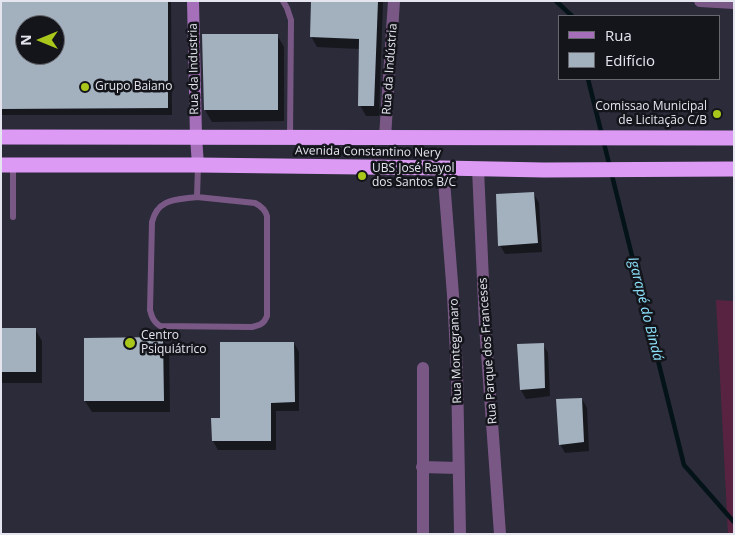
<!DOCTYPE html>
<meta charset="utf-8">
<style>
body{margin:0}
#map{position:relative;width:735px;height:535px;overflow:hidden;background:#2b2b39;font-family:"Open Sans",sans-serif}
canvas{display:block}
.frame{position:absolute;inset:0;border:2px solid #e4e5ee;pointer-events:none}
.legend{position:absolute;left:558px;top:15px;width:162px;height:65px;box-sizing:border-box;background:#14141b;border:1px solid #67686f;margin:0;padding:6px 9px;list-style:none;font-size:15px;color:#e4e5ee}
.legend li{display:flex;align-items:center;gap:10px;height:25px}
.legend b{width:25px;border:1px solid #67686f}
.north{position:absolute;left:15px;top:15px;width:50px;height:50px;box-sizing:border-box;background:#14141b;border:1px solid #67686f;border-radius:50%;rotate:270deg;font-size:14px;font-weight:700;line-height:20px;text-align:center;color:#e4e5ee}
.north::after{content:'';display:block;margin:auto;width:18px;height:22px;background:#a9c71b;clip-path:polygon(50% 0,100% 100%,50% 72%,0 100%)}
</style>
<div id="map">
<canvas width="735" height="535"></canvas>
<div class="frame"></div>
<ul class="legend">
<li><b style="height:6px;background:#a56fb9"></b>Rua</li>
<li><b style="height:14px;background:#a3b0be"></b>Edifício</li>
</ul>
<div class="north">N</div>
</div>
<script>
const ctx = document.querySelector('canvas').getContext('2d');
ctx.lineJoin = 'round';
function fill(path, color) { ctx.fillStyle = color; ctx.fill(path, 'evenodd'); }
function trace(path, color, width, dash) { ctx.strokeStyle = color; ctx.lineWidth = width; ctx.lineCap = dash ? 'butt' : 'round'; ctx.setLineDash(dash || []); ctx.stroke(path); }
function label(font, color, halo, rows, align = 'center') {
  ctx.font = font + ' "Open Sans",sans-serif'; ctx.lineWidth = 5; ctx.setLineDash([]); ctx.textBaseline = 'middle'; ctx.strokeStyle = halo; ctx.fillStyle = color; for (const [text, x, y, turn = 0] of rows) {
    ctx.save(); ctx.translate(x, y); ctx.rotate((+turn || 0) * Math.PI / 180); ctx.textAlign = isNaN(turn) ? turn : align; if (halo) ctx.strokeText(text, 0, 0); ctx.fillText(text, 0, 0); ctx.restore();
  }
}
const green = new Path2D(`
 M716,300L734,301V534H728Z`);
const shadow = new Path2D(`
 M1,1H171L172,115H1ZM25,25H55V55H25Z
 M313,1H383L379,116H366L360,105V49L317,47L311,36Z
 M203,35H277L284,47V121L212,122L205,110Z
 M534,194L539,203L542,252L505,254L500,245Z
 M1,329H35L42,341V383H1Z
 M163,339L169,350L170,412H92L85,401Z
 M294,343L299,352V411H276V450H218L213,441L221,419Z
 M543,344L548,353L550,396L526,399L521,390Z
 M582,399L587,408L589,451L565,453L560,444Z`);
const stream = new Path2D(`
 M556,1L572,16
 M588,79L684,465L734,522`);
const building = new Path2D(`
 M1,1H168V108L1,109ZM25,25H55V55H25Z
 M311,1H378L374,106H358L359,39L310,37Z
 M202,34H278V110H204Z
 M534,192L538,243L498,246L496,194Z
 M1,328H36V372H1Z
 M163,337L164,401H84V338Z
 M220,342H294L295,402L271,403V441H212L211,418H220Z
 M544,343L545,388L520,390L517,344Z
 M582,398L584,442L559,445L556,399Z`);
const lane = new Path2D(`
 M283,1L287,8L291,20L290,137
 M197,197L255,203C261,206 265,209 267,216V316C264,324 260,325 252,327L160,326C154,322 152,318 150,310L152,222C158,198 176,200 197,197Z
 M197,197L198,166
 M13,217V165`);
const street = new Path2D(`
 M700,1L734,3
 M385,137L394,1
 M443,168L453,295L457,373L460,534
 M478,169L485,325L500,534
 M422,467L458,468
 M423,534V368`);
const secondary = new Path2D(`
 M193,1L196,137L198,165`);
const highway = new Path2D(`
 M1,137C245,137 490,138 734,138
 M1,165H198L443,168L544,170L734,169`);
const markers = [
 [85,87,5,"#a9c71b"],
 [717,114,5,"#a9c71b"],
 [362,176,5,"#a9c71b"],
 [130,343,6,"#a9c71b"]
];
const streetNames = [
 ["Rua da Industria",194,69,-91],
 ["Rua da Indústria",390,69,-86],
 ["Avenida Constantino Nery",368,152,1],
 ["Rua Montegranaro",456,351,-92],
 ["Rua Parque dos Franceses",488,351,-94]
];
const poiNames = [
 ["Grupo Baiano",95,87],
 ["Comissao Municipal",707,107,"right"],
 ["de Licitação C/B",707,121,"right"],
 ["UBS José Rayol",372,169],
 ["dos Santos B/C",372,183],
 ["Centro",141,336],
 ["Psiquiátrico",141,350]
];
const waterNames = [
 ["Igarapé do Bindá",645,309,76]
];
fill(green, '#582340');
fill(shadow, '#0007');
trace(stream, '#041318', 4.5);
fill(building, '#a3b0be');
trace(lane, '#7a5886', 6);
trace(street, '#7a5886', 12);
trace(secondary, '#a56fb9', 12);
trace(highway, '#dd9af5', 15);
for (const [x, y, r, color] of markers) { const dot = new Path2D(); dot.arc(x, y, r, 0, 2 * Math.PI); ctx.fillStyle = color; ctx.fill(dot); trace(dot, '#14141b', 2); }
label('12px', '#e4e5ee', '#14141b', streetNames);
label('12px', '#e4e5ee', '#14141b', poiNames, 'left');
label('italic 14px', '#8de3fc', '#14141b', waterNames);
</script>
